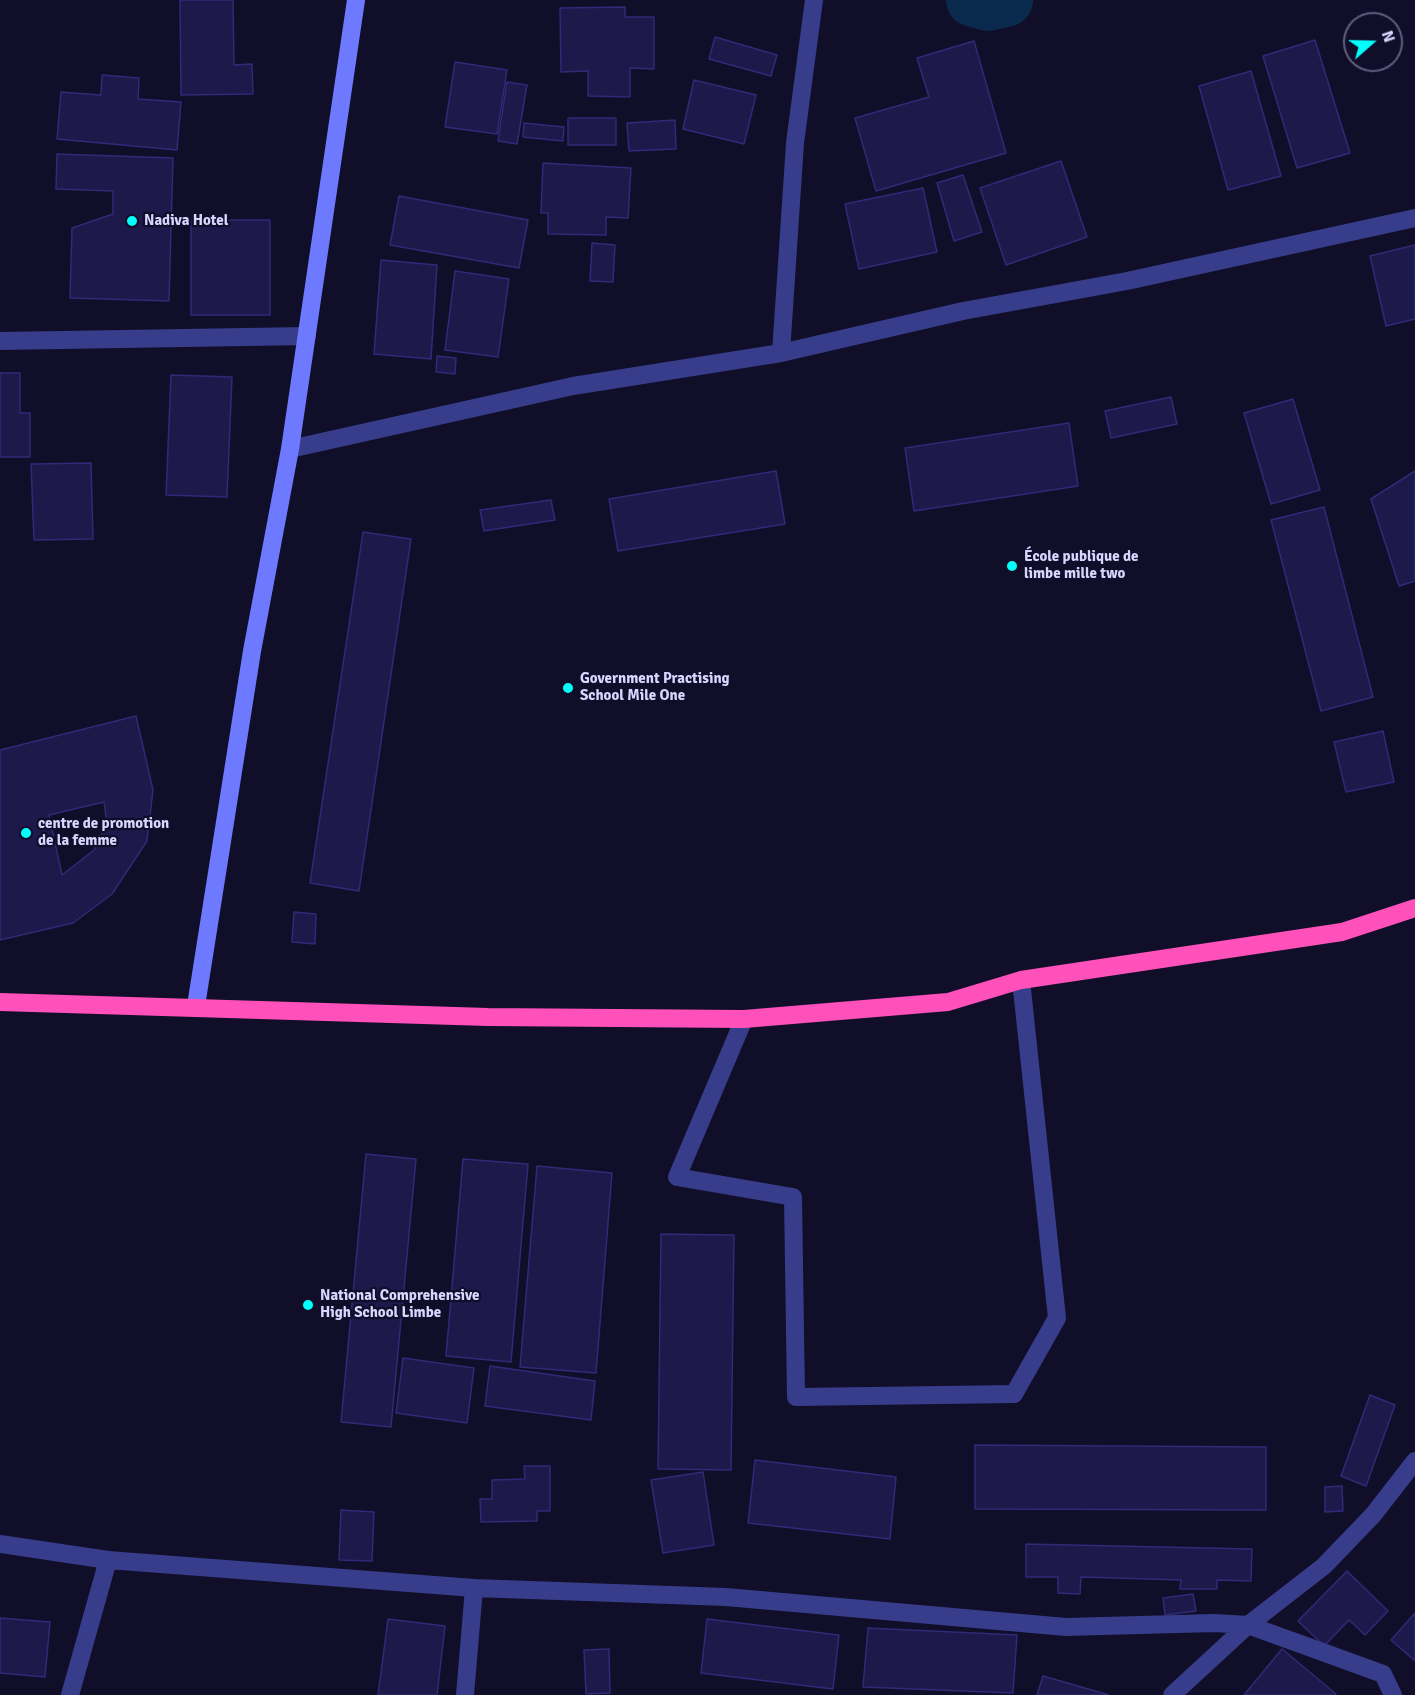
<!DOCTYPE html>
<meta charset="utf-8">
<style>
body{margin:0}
#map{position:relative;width:1415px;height:1695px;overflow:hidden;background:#100e29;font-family:Signika,sans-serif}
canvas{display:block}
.north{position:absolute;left:1343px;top:12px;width:60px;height:60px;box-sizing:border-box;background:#100e29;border:2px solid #5f5e7f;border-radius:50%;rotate:70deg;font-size:16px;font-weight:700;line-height:24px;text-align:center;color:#d6d6ff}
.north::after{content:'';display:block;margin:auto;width:21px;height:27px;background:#02fffb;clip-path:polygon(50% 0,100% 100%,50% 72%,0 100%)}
</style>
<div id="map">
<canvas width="1415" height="1695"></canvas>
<div class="north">N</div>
</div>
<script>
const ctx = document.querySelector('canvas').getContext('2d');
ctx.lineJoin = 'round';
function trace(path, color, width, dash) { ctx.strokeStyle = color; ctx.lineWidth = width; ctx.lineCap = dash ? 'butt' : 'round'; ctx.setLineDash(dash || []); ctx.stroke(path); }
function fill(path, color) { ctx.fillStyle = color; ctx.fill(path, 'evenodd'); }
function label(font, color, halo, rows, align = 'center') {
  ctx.font = font + ' Signika,sans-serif'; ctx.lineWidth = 4.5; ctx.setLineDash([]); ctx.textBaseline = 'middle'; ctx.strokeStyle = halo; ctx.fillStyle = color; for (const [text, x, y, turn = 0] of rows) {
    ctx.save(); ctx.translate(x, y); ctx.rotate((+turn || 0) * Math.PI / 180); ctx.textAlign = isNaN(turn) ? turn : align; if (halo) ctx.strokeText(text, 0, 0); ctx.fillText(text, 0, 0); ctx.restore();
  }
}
const river = new Path2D(`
 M973,0L988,4L1006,0`);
const building = new Path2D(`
 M180,0H233L234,65L252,64L253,94L181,95Z
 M625,7V17H654V69L630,68V97L588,96V71L561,72L560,8Z
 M715,37L777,55L771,76L709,59Z
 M1315,40L1350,153L1297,168L1263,56Z
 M974,41L1006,153L876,191L855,118L929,97L917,58Z
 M455,62L507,70L497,134L445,127Z
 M1251,71L1281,176L1228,190L1199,86Z
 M102,75L139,78L138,99L181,102L177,150L57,139L61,92L101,95Z
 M694,80L756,95L744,144L683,129Z
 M507,82L527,85L517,144L498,141Z
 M568,118H616V145H568Z
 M675,120L676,149L629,151L627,123Z
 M524,123L564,127L563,141L523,137Z
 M57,154L173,158L169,301L70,298L72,228L113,214V191L56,189Z
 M1061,161L1087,237L1006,265L980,188Z
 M543,163L631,168L628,218L606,217V235L548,234V213H541Z
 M963,175L982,232L954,241L937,183Z
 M923,188L937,252L859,269L845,204Z
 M399,196L528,220L519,268L390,245Z
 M191,220H270V315H191Z
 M592,243L615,245L613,282L590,281Z
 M1415,245V319L1386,326L1370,256Z
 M381,260L437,265L431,359L374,354Z
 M455,271L509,279L498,357L445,350Z
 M437,356L456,358L455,374L436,372Z
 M0,373H20V413H30V457H0Z
 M171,375L232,377L227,497L166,495Z
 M1171,397L1177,424L1111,438L1105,411Z
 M1293,399L1320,490L1271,504L1244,413Z
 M1069,423L1078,486L914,511L905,448Z
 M91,463L93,539L34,540L31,464Z
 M776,471L785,524L618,551L609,499Z
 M1415,471V581L1399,586L1371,499Z
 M551,500L555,520L484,531L480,510Z
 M1324,507L1373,697L1321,711L1271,520Z
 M363,532L411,539L359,891L310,883Z
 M136,716L153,790L147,841L112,894L73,923L0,940V750ZM104,802L107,824L94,850L62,875L49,815Z
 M1383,731L1394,782L1346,792L1334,742Z
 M294,912L316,914L315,944L292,942Z
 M366,1154L416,1159L391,1427L341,1422Z
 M463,1159L528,1164L511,1362L446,1356Z
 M537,1166L612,1173L596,1373L520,1367Z
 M661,1234L734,1235L731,1470L658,1469Z
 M403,1358L474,1368L467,1423L396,1413Z
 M490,1366L595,1381L591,1420L485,1406Z
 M1370,1395L1395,1405L1366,1486L1341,1476Z
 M975,1445L1266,1447V1510L975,1509Z
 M755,1460L896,1477L890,1539L748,1523Z
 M524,1466H550V1511H537V1521L481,1522L480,1499H492V1480L525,1479Z
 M703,1472L714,1545L663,1553L651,1480Z
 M1342,1486L1343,1511L1325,1512V1487Z
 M341,1510L374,1512L372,1561L339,1560Z
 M1026,1544L1252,1549L1251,1581L1217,1580V1589H1180L1181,1580L1081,1577L1080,1594L1058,1593V1577H1026Z
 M1347,1571L1388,1611L1365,1635L1349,1620L1324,1646L1298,1621Z
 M1193,1594L1196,1611L1165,1615L1163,1598Z
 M1415,1613V1661L1391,1640Z
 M0,1618L50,1622L45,1677L0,1673Z
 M388,1619L445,1626L437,1695H378Z
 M707,1619L839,1635L833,1689L701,1673Z
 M868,1628L1017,1635L1013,1693L863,1687Z
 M609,1649L610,1693L586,1694L584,1650Z
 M1282,1649L1336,1694L1335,1695H1244Z
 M1043,1676L1109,1695H1037Z`);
const street = new Path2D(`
 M0,341L307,336
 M781,353L795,143L814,0
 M290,449L573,386L781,353L963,311L1127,281L1415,218
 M744,1019L677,1177L793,1197L796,1397L1014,1394L1057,1318L1021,980
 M0,1544L108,1560L474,1588L726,1597L1066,1627L1214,1623L1248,1625L1383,1674L1393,1695
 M70,1695L108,1560
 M465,1695L474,1588
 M1172,1695L1248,1625L1324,1566L1373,1515L1415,1461`);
const secondary = new Path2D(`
 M196,1006L252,651L290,449L356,0`);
const highway = new Path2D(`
 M0,1002L488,1017L744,1019L948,1002L1021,980L1342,932L1415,908`);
const markers = [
 [132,221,6,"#02fffb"],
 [1012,566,6,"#02fffb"],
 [568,688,6,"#02fffb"],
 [26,833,6,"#02fffb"],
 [308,1305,6,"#02fffb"]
];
const poiNames = [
 ["Nadiva Hotel",144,221],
 ["École publique de",1024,557],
 ["limbe mille two",1024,574],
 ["Government Practising",580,679],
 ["School Mile One",580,696],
 ["centre de promotion",38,824],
 ["de la femme",38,841],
 ["National Comprehensive",320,1296],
 ["High School Limbe",320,1313]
];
trace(river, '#092a4d', 54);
fill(building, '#1e194b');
trace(building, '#302a78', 1.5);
trace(street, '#373d8a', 18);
trace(secondary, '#6d7aff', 18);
trace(highway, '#ff51b9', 18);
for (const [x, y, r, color] of markers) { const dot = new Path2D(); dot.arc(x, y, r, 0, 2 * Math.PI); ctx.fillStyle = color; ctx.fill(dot); trace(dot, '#100e29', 2); }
label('bold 15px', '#d6d6ff', '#100e29', poiNames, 'left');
</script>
